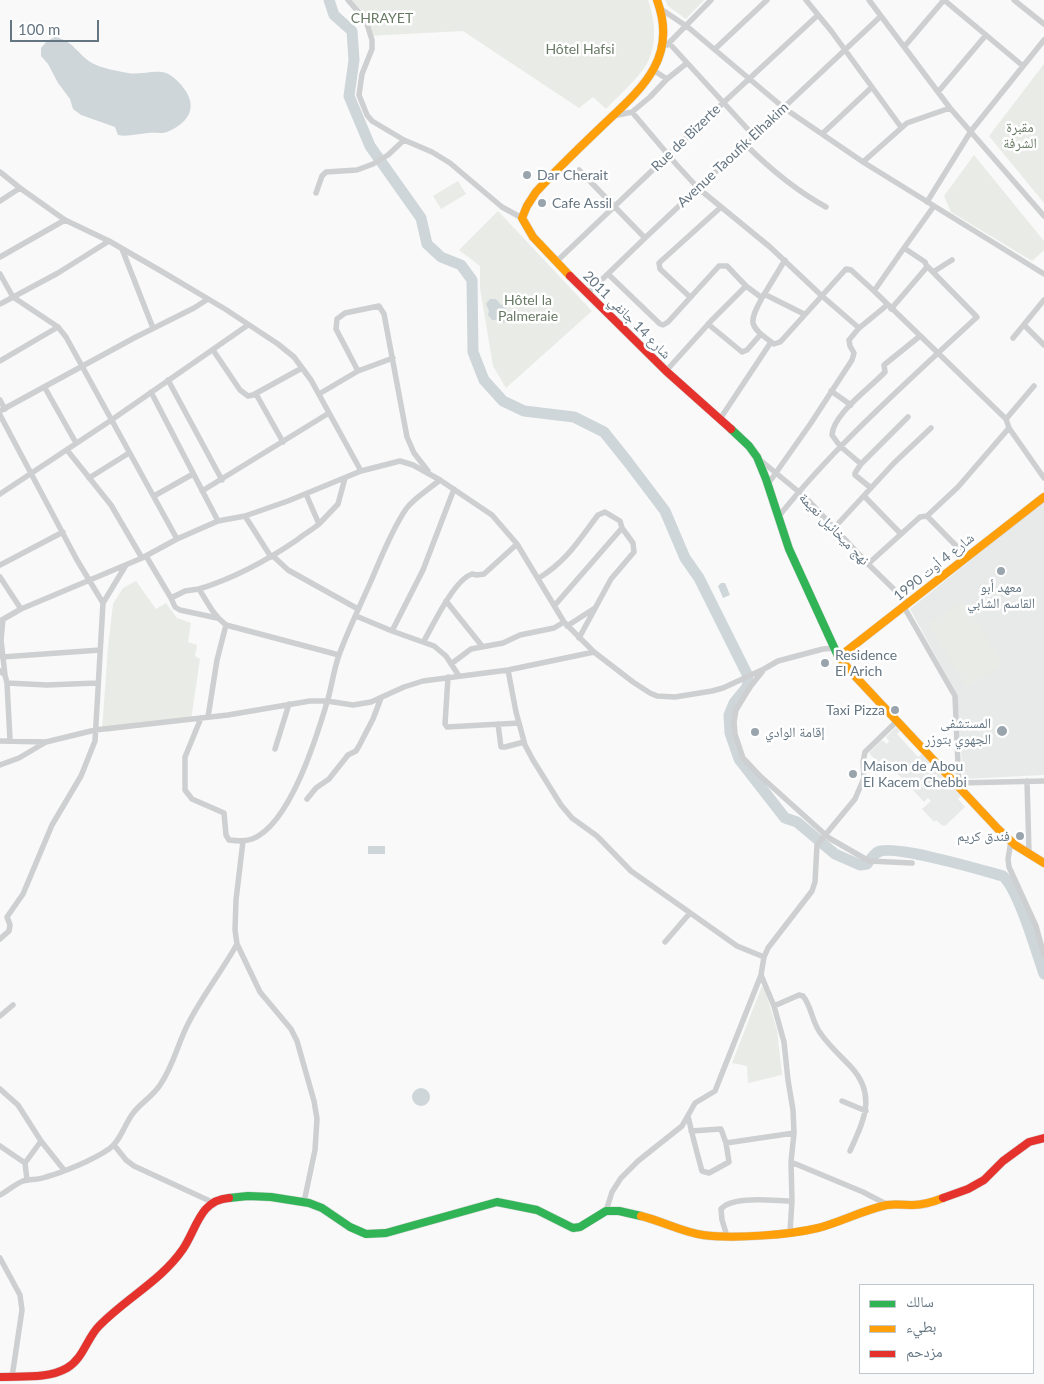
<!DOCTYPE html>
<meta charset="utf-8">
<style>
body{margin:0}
#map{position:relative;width:1044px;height:1384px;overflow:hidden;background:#f9f9f9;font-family:Lato,"Noto Naskh Arabic",sans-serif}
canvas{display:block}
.legend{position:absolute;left:859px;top:1284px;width:175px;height:90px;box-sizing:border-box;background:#fff;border:1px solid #c1c8cd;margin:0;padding:6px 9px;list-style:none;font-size:15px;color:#657683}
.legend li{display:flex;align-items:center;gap:10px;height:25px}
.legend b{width:25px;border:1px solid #c1c8cd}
.scale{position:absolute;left:10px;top:20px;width:89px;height:22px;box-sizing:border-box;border:2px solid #657683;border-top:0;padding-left:6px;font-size:15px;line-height:18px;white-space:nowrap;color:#657683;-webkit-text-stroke:4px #fff;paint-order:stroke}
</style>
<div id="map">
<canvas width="1044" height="1384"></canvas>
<ul class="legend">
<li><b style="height:6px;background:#30b455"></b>سالك</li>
<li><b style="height:6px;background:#ff9f0a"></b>بطيء</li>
<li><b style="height:6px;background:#e5322d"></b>مزدحم</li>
</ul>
<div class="scale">100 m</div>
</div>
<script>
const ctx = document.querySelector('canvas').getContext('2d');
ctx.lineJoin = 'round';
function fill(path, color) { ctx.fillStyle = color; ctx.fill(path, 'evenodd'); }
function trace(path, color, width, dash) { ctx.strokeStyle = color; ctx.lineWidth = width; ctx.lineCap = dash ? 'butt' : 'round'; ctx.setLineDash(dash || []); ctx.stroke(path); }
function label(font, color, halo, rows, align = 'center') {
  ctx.font = font + ' Lato,"Noto Naskh Arabic",sans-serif'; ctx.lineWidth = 5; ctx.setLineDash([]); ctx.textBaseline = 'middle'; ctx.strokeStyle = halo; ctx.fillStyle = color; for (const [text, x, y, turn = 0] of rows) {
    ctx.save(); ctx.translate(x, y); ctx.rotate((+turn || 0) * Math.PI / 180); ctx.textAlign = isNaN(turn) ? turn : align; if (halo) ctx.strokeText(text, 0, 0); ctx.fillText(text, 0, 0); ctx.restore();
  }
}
const built = new Path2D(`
 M1042,503H1044V775L963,779L957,695L910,609Z
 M896,727L900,731L897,734L918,757L922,754L930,762L926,766L928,768L930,766L933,770L935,769L947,782L946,783L950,788L952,787L961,796L958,799L965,807L945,826L944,825L943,826L936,820L934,822L922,809L931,801L928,798L924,802L883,758L878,763L869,753L882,740L887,744L889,741L886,737Z`);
const green = new Path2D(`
 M347,0H648C655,19 658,47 646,65C636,81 619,95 606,109L593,97L579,108L463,31L368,36L365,21Z
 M665,0H704L686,19L668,6Z
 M1044,64V203L989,136Z
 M974,155L1044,241V250L1032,261L951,212L944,196Z
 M458,181L466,194L441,209L433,196Z
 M498,211L592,311L506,388L493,366L480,288V266L459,250Z
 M136,581L156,609L166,603L177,618L191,623L188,642L197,645L195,656L200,659L191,720L107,732L102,730L108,647L113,604L123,588Z
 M964,601L1003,664L967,687L928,624Z
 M762,986L765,989L777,1030L782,1075L748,1083L747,1066L732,1063Z`);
const water = new Path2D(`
 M55,37C74,41 77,54 92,63C101,68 117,71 128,73C143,76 160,66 173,77C197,97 198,119 167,132C161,134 154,132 148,133C138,134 127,137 118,135L115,127L81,115L73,109L70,99L58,83L48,64L41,56V48L47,41Z
 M490,299H496L501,305L505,303L508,306L505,309L509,312L511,316L508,322L501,323L498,320H492L488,315L489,311L486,304Z
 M721,583H725L730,595L723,598L718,586Z
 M368,846H385V854H368Z
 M412 1097a9 9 0 1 1 18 0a9 9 0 1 1-18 0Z`);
const river = new Path2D(`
 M329,0L334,15L352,31L354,60L349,96L370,146L421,218L427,244L441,257L461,265L472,280L473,352L484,380L503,401L524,411L574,417L604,432L628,462L665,511L685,558L699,578L747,674L748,680L747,687L734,703L729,715L730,733L739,759L785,818L797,822L835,854L860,865L867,864C870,860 874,854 878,852C894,844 981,870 1003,876C1019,891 1036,951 1044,974`);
const street = new Path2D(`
 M348,0L366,21L372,40V49L362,74L359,95L367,115L372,121L404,140L432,152L450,163L502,207L522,218
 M806,0L832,32L901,127
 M869,0L950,108L1044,216
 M944,0L1023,66
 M1014,0L1044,24
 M661,9L689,28L784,108L822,134L863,162L1044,274
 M669,43L754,136
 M667,45L711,0
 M904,47L944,0
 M715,49L767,0
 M653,70L667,79L687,63
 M938,92L986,35
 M632,112L676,164L698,188L770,247L822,296L859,328L887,305
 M613,116L632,112L650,97L667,79
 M822,134L872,87
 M745,144C770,169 795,190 826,207
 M863,162L907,123L950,108
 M579,170L645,238
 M0,172L20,188L65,220L109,241L161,271L225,309L278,344L294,357L311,380L361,471
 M316,193L322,176L326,172L357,170L373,164L388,155L404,140
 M0,201L20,188
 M927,202L971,131L1044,40
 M904,248L874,291L938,353L977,317L927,266
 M122,249L153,328
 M0,257L65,220
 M556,262L723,103L818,15
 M933,272L952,260
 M0,274L13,297L58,327L66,337L177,539
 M608,274L660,324L663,325L668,322L719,266H727L746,286L711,321L666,371
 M746,286L762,298L785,260
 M587,294L645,238L881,16
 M764,294L804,314
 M690,297L660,269L659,263L721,207
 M762,298C747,325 750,326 774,344L780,342L783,339L846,269L851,270L874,291
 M0,304L58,273L109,241
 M891,309L927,267L925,262L904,248L934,206
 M708,324L742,352L747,350L761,334
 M1024,325L1044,345
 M1013,338L1044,300
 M213,350L240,390L248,396L253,395L302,368
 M0,361L58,327
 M358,371L336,329L337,319L345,313L379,306L384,314L407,437L414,453L428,471
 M168,380L222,480
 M45,388L76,443
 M831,391L851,405
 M151,392L218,521
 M256,394L283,442
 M319,394L358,371L393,358
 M0,400L5,409
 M0,411L134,338L194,308L208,299
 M0,415L77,560L103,603
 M908,417L861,464L840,446L832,435C833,414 870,388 885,372L884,365L920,336
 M720,419L771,342
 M1009,428L1006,419L1034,386
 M67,450L111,505L142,558
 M759,459L805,497L868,564L908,603
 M861,464L855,473V475L871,488
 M89,478L129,453
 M768,484L811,423L852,360L854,353L850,346L849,340L859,328
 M202,491L329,413
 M0,494L110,421L248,325
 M306,494L319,524L338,504L345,478
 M154,496L193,474
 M864,496L901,534
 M245,516L271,557
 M779,516C826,457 882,405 938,353L1006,419
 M927,516L967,557
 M834,528L894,463L931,428
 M146,556L171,598L185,591L199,589C208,603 213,615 226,625L339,655
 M273,556L288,570L358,609
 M868,564L920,517L927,516L958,487L1009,428L1044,478
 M0,565L63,532
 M0,577L21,609
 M539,578C567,561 579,540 598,515L605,512L620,521L622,528L633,543L634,552L611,579L579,638
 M199,589C235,578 266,561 297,540C304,534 312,530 319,524
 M171,598L175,607L180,610L217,618
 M446,601L482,646
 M555,605L622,528
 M904,607L955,696L959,787
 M356,616L392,631L423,570L454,489
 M3,619L1,640L5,675
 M0,621L21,609L142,558L177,539L218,521L245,516L288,501L361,471L400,461L413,465L440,480L492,515L517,544L564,622L594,652L633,682L650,693L657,696L675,697L712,691L723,688L764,669L778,661L823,649L835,648
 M567,626L595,608
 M392,631L434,646L446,656L459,676
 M424,641C433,625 454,580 472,574L477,575L484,574L517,544
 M2,657L100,650
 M451,664L471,649L503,643L520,635L554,628L564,622
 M508,670L516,712L525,745L533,760L561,805L572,818L597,836L631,871L737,946L764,957
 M0,671L5,675L7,683L47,685L97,683
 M762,672L750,687L736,710L734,722L735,734L743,758L759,775L829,838L869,861L912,863
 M448,677L445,724L447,727L519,723
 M7,683L10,740
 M208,717L217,660L226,625
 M201,718L185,757V790L192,799L224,813L226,835L229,840C237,841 244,842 252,839C290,825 317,736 328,699C332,684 334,669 339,655C348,630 360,606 371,581C381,558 391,531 406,509C414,498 429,489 440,480
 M498,724L501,747H505L524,742
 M0,741L46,742
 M275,749L289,704
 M0,765L19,758L46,742L95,730L228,715L310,701H327L353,705L371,702L404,687L423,681L508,670L594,652
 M1027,781L1029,853
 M958,783L1044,781
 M307,799L316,788L329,779L348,755L356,751L359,746L373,719L381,698
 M243,841L236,900L235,930L237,944L260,992L291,1029L297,1041L314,1101L317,1119L315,1150L304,1202
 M1011,841L1008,859L1009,867L1036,926L1044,955
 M0,939L9,931L10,925L7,917L23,894L52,825L81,776L95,741L103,603L126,565
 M665,942L690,913
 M761,975L774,1006L784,1042L788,1080L793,1110L794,1133L791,1162L792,1201L790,1232
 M774,1006L799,995L803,996C812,1007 812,1023 821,1034C830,1047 842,1057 852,1068C877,1096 863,1122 850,1151
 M0,1016L13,1005
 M0,1089L18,1105L41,1141L64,1170
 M842,1101L866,1111
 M688,1116C692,1134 697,1153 702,1171L709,1173L729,1162L726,1143L721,1129L691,1131
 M726,1143L794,1133
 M114,1145L126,1160L134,1166L212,1202
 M0,1146L25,1163
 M791,1162L863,1192L888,1205
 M27,1180L25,1163L41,1141
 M0,1195C8,1191 15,1184 23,1181C30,1179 39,1180 46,1177C64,1172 93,1160 109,1149C121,1141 124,1124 134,1112C142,1102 153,1096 160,1085C174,1065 178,1042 189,1022C203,995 222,971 237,944
 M606,1211L612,1192L621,1178L638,1161L682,1126L695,1103L715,1091L761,975L764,957L768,948L812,891L815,882L817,845L855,799L864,778L863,762L865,752L897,721
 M727,1236L722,1220L721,1209C732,1195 775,1201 792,1201
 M0,1258L20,1295L22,1310L12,1377`);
const fast = new Path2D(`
 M731,429L749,446L757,457L766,479L789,549L838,656
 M229,1198L248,1196L271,1197L309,1203L322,1208L350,1227L366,1234L386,1233L497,1202L537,1210L573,1228L580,1227L606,1211H619L641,1216`);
const slow = new Path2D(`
 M570,276L533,237L522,218L527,206L536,192C557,169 579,148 601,127C640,90 679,59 657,0
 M838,656L853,674L998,829L1015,845L1044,863
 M839,657L1044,497
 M641,1216C662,1221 682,1232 703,1235C732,1239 789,1235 818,1228C841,1222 863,1210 887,1205C895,1204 905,1205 913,1205C924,1205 933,1202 943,1198`);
const jam = new Path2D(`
 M570,276L666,371L731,429
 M943,1198L968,1189L984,1180L1003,1161L1029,1142L1044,1138
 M0,1377C22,1376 48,1379 67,1368C83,1359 87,1338 99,1326C126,1298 161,1281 183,1249C197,1228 200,1200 229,1198`);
const markers = [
 [527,175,5,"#99a4ac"],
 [542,203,5,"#99a4ac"],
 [1001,571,5,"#99a4ac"],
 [825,663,5,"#99a4ac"],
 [895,710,5,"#99a4ac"],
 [1002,731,6,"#99a4ac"],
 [755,732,5,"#99a4ac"],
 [853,774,5,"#99a4ac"],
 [1020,836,5,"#99a4ac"]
];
const parkNames = [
 ["CHRAYET",382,18],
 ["Hôtel Hafsi",580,49],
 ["مقبرة",1020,127],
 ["الشرفة",1020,143],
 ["Hôtel la",528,300],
 ["Palmeraie",528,316]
];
const streetNames = [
 ["Rue de Bizerte",686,138,-44],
 ["Avenue Taoufik Elhakim",733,155,-43],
 ["شارع 14 جانفي 2011",627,315,45],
 ["نهج ميخائيل نعيمة",834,529,46],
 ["شارع 4 أوت 1990",934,567,-39]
];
const poiNames = [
 ["Dar Cherait",537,175],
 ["Cafe Assil",552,203],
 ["معهد أبو",1001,587,"center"],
 ["القاسم الشابي",1001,603,"center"],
 ["Residence",835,655],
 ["El Arich",835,671],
 ["Taxi Pizza",885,710,"right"],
 ["المستشفى",991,723,"right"],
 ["الجهوي بتوزر",991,739,"right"],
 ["إقامة الوادي",765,732],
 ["Maison de Abou",863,766],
 ["El Kacem Chebbi",863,782],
 ["فندق كريم",1010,836,"right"]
];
fill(built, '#e8e9e9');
fill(green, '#e8ebe6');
fill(water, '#ced6d9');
trace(river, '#ced6d9', 11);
trace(fast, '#d5d6d7', 9);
trace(slow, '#d5d6d7', 9);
trace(jam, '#d5d6d7', 9);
trace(street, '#cecfd0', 5.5);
trace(fast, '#30b455', 8);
trace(slow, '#ff9f0a', 8);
trace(jam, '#e5322d', 8);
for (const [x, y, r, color] of markers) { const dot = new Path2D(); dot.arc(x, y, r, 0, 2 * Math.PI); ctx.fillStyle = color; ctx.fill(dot); trace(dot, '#fff', 2); }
label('14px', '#687a64', '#fff', parkNames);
label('14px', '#657683', '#fff', streetNames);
label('14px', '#657683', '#fff', poiNames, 'left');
</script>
